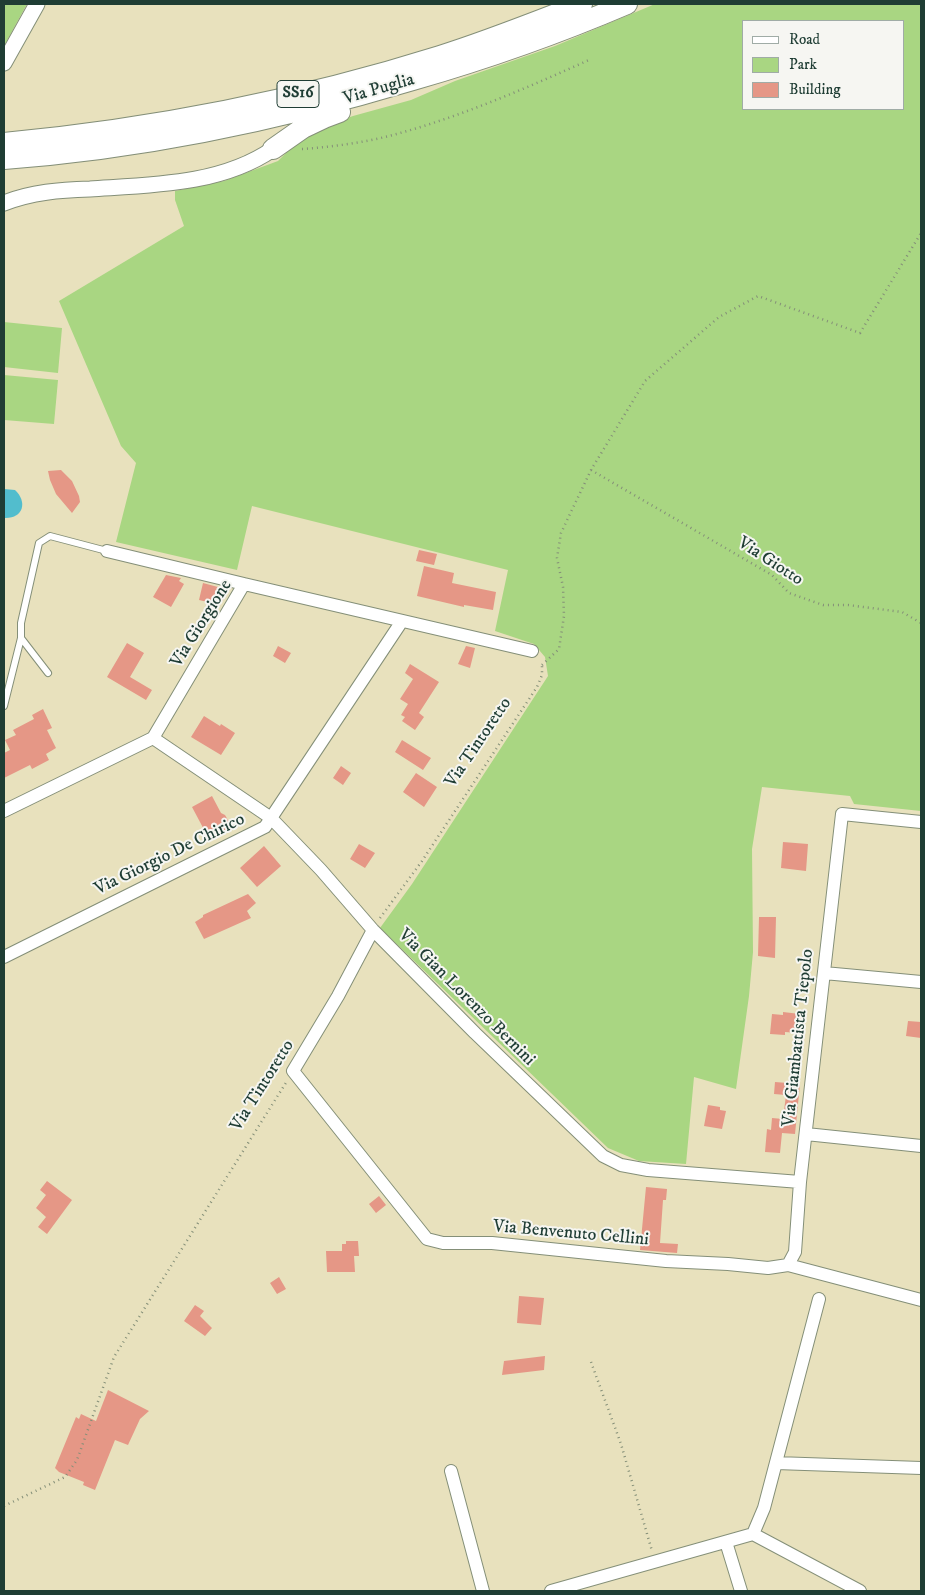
<!DOCTYPE html>
<style>
body{margin:0}
#map{position:relative;width:925px;height:1595px;overflow:hidden;background:#e8e1bd;font-family:"IM FELL DW Pica",serif}
canvas{display:block}
.frame{position:absolute;inset:0;border:5px solid #1f3d34;pointer-events:none}
.legend{position:absolute;left:742px;top:20px;width:162px;height:90px;box-sizing:border-box;background:#f6f6f2;border:1px solid #a0aca6;margin:0;padding:6px 9px;list-style:none;font-size:15px;color:#1f3d34}
.legend li{display:flex;align-items:center;gap:10px;height:25px}
.legend b{width:25px;border:1px solid #a0aca6}
</style>
<div id="map">
<canvas width="925" height="1595"></canvas>
<div class="frame"></div>
<ul class="legend">
<li><b style="height:6px;background:#fff"></b>Road</li>
<li><b style="height:14px;background:#a9d682"></b>Park</li>
<li><b style="height:14px;background:#e59786"></b>Building</li>
</ul>
</div>
<script>
const ctx = document.querySelector('canvas').getContext('2d');
ctx.lineJoin = 'round';
function fill(path, color) { ctx.fillStyle = color; ctx.fill(path, 'evenodd'); }
function trace(path, color, width, dash) { ctx.strokeStyle = color; ctx.lineWidth = width; ctx.lineCap = dash ? 'butt' : 'round'; ctx.setLineDash(dash || []); ctx.stroke(path); }
function label(font, color, halo, rows, align = 'center') {
  ctx.font = font + ' "IM FELL DW Pica",serif'; ctx.lineWidth = 4; ctx.setLineDash([]); ctx.textBaseline = 'middle'; ctx.strokeStyle = halo; ctx.fillStyle = color; for (const [text, x, y, turn = 0] of rows) {
    ctx.save(); ctx.translate(x, y); ctx.rotate((+turn || 0) * Math.PI / 180); ctx.textAlign = isNaN(turn) ? turn : align; if (halo) ctx.strokeText(text, 0, 0); ctx.fillText(text, 0, 0); ctx.restore();
  }
}
const green = new Path2D(`
 M4,4H27L4,46Z
 M655,4H921V811L854,804L850,796L762,787L752,849L753,952L749,996L736,1089L694,1077L686,1164L639,1161L608,1148L380,928L412,884L548,676L545,657L534,644L495,631L508,570L252,506L237,570L116,542L136,463L121,446L59,301L184,226L175,200V191L224,181L278,161L296,143L315,129L353,116L411,100L455,81L555,46ZM744,21H904V109H744Z
 M4,322L62,328L58,373L4,367Z
 M4,375L58,380L54,424L4,420Z`);
const water = new Path2D(`
 M4,489L15,490C28,502 23,519 4,518Z`);
const building = new Path2D(`
 M61,470L72,481L79,496L80,502L72,513L56,494L50,480L48,471Z
 M419,550L437,554L434,565L416,561Z
 M424,566L454,573L452,583L496,592L493,610L464,605V607L417,596Z
 M166,575L181,578L179,581L184,584L171,607L153,597Z
 M203,583L229,590L220,605L199,600Z
 M127,643L144,653L130,677L152,690L146,700L107,677Z
 M278,646L291,653L285,663L273,656Z
 M466,646L475,648L470,668L458,664Z
 M410,664L439,682L419,713L424,717L415,730L402,721L405,717L401,715L408,704L400,699L413,679L405,673Z
 M43,709L52,728L47,730L56,748L46,754L49,760L32,769L30,765L4,778V753L10,750L5,740L16,735L13,730L34,719L32,715Z
 M204,716L220,726L221,724L235,733L221,755L191,737Z
 M402,740L431,758L423,770L395,752Z
 M341,766L351,773L343,785L333,778Z
 M416,773L437,787L424,807L403,792Z
 M212,796L221,813L225,815L232,827L209,839L192,807Z
 M783,842L808,844L806,871L781,868Z
 M359,844L375,853L365,868L350,859Z
 M264,846L281,866L257,887L240,868Z
 M248,894L256,903L247,911L251,918L204,939L195,922L203,917V915Z
 M759,917H776L775,958L758,956Z
 M783,1012L800,1014L798,1033L785,1032V1035L770,1034L772,1014L783,1015Z
 M908,1021L921,1022V1038L906,1036Z
 M775,1082L800,1084L795,1134L782,1133L780,1153L765,1152L767,1129L771,1130L772,1118L783,1119L786,1095L774,1094Z
 M708,1105L720,1107V1110L726,1111L722,1129L704,1126Z
 M47,1181L72,1200L47,1234L38,1227L46,1217L36,1208L46,1195L40,1190Z
 M646,1187L667,1189L666,1200H663L660,1243L678,1244L677,1253L640,1250Z
 M379,1196L386,1205L376,1213L369,1204Z
 M346,1241H358L359,1256H354L355,1272H327L326,1251H342V1244H346Z
 M279,1277L286,1289L277,1294L270,1283Z
 M519,1296L544,1298L541,1325L517,1323Z
 M195,1305L204,1311L200,1316L212,1328L205,1336L184,1321Z
 M545,1356L544,1370L502,1375L504,1361Z
 M108,1390L149,1411L140,1419L128,1445L115,1440L95,1490L83,1485L84,1482L59,1472L55,1468L76,1417L79,1419L81,1414L96,1421Z`);
const path = new Path2D(`
 M302,149C331,147 361,143 389,136C458,118 524,89 589,60
 M591,470L772,575L789,593L823,605H848L902,612L921,623
 M542,665L559,649L564,616L563,587L557,558L561,533L591,470L645,381L719,317L758,296L860,333L921,233
 M380,918L422,861L537,687L542,675V665
 M591,1362L621,1444L652,1551
 M4,1506L65,1477L77,1460L114,1357L287,1081`);
const service = new Path2D(`
 M48,673L21,638V623L39,543L50,536L107,551
 M4,706L21,638`);
const minor = new Path2D(`
 M107,551L244,584
 M153,738L271,818L321,870L373,930L475,1033L603,1156L621,1165L648,1170L800,1182
 M4,811L153,738L244,584L532,651
 M373,930L338,996L293,1071L427,1239L443,1243H492L666,1261L728,1264L768,1268L788,1265L921,1300
 M4,957L265,827L402,621
 M824,973L921,982
 M806,1134L921,1146
 M788,1265L795,1252L800,1182L842,814L921,822
 M776,1463L921,1468
 M451,1471L483,1591
 M753,1534L860,1591
 M726,1542L741,1591
 M551,1591L753,1534L764,1508L819,1299`);
const tertiary = new Path2D(`
 M4,63L37,4
 M4,203C32,192 60,190 90,189C151,185 221,185 273,149`);
const trunk = new Path2D(`
 M4,143C151,129 300,100 440,56C488,41 535,22 582,4
 M273,149L303,128L324,118L340,112
 M4,159C142,149 280,120 413,80C486,59 557,34 627,4`);
const shields = [
 [298,94,42]
];
const shieldNames = [
 ["SS16",298,94]
];
const streetNames = [
 ["Via Puglia",379,90,-16],
 ["Via Giotto",770,562,33],
 ["Via Giorgione",202,624,-58],
 ["Via Tintoretto",479,743,-56],
 ["Via Giorgio De Chirico",170,855,-26],
 ["Via Gian Lorenzo Bernini",466,998,45],
 ["Via Giambattista Tiepolo",799,1038,-84],
 ["Via Tintoretto",263,1086,-58],
 ["Via Benvenuto Cellini",571,1234,5]
];
fill(green, '#a9d682');
fill(water, '#52bdcd');
fill(building, '#e59786');
trace(service, '#848f78', 8);
trace(minor, '#848f78', 14);
trace(tertiary, '#848f78', 17);
trace(trunk, '#848f78', 22);
trace(path, '#848f78', 2.5, [1, 4]);
trace(service, '#fff', 6);
trace(minor, '#fff', 12);
trace(tertiary, '#fff', 15);
trace(trunk, '#fff', 20);
for (const [x, y, w] of shields) { const box = new Path2D(); box.roundRect(x - w / 2, y - 13.5, w, 27, 4); ctx.fillStyle = '#f6f6f2'; ctx.fill(box); trace(box, '#1f3d34', 1); }
label('bold 16px', '#1f3d34', null, shieldNames);
label('18px', '#1f3d34', '#f6f6f2', streetNames);
</script>
